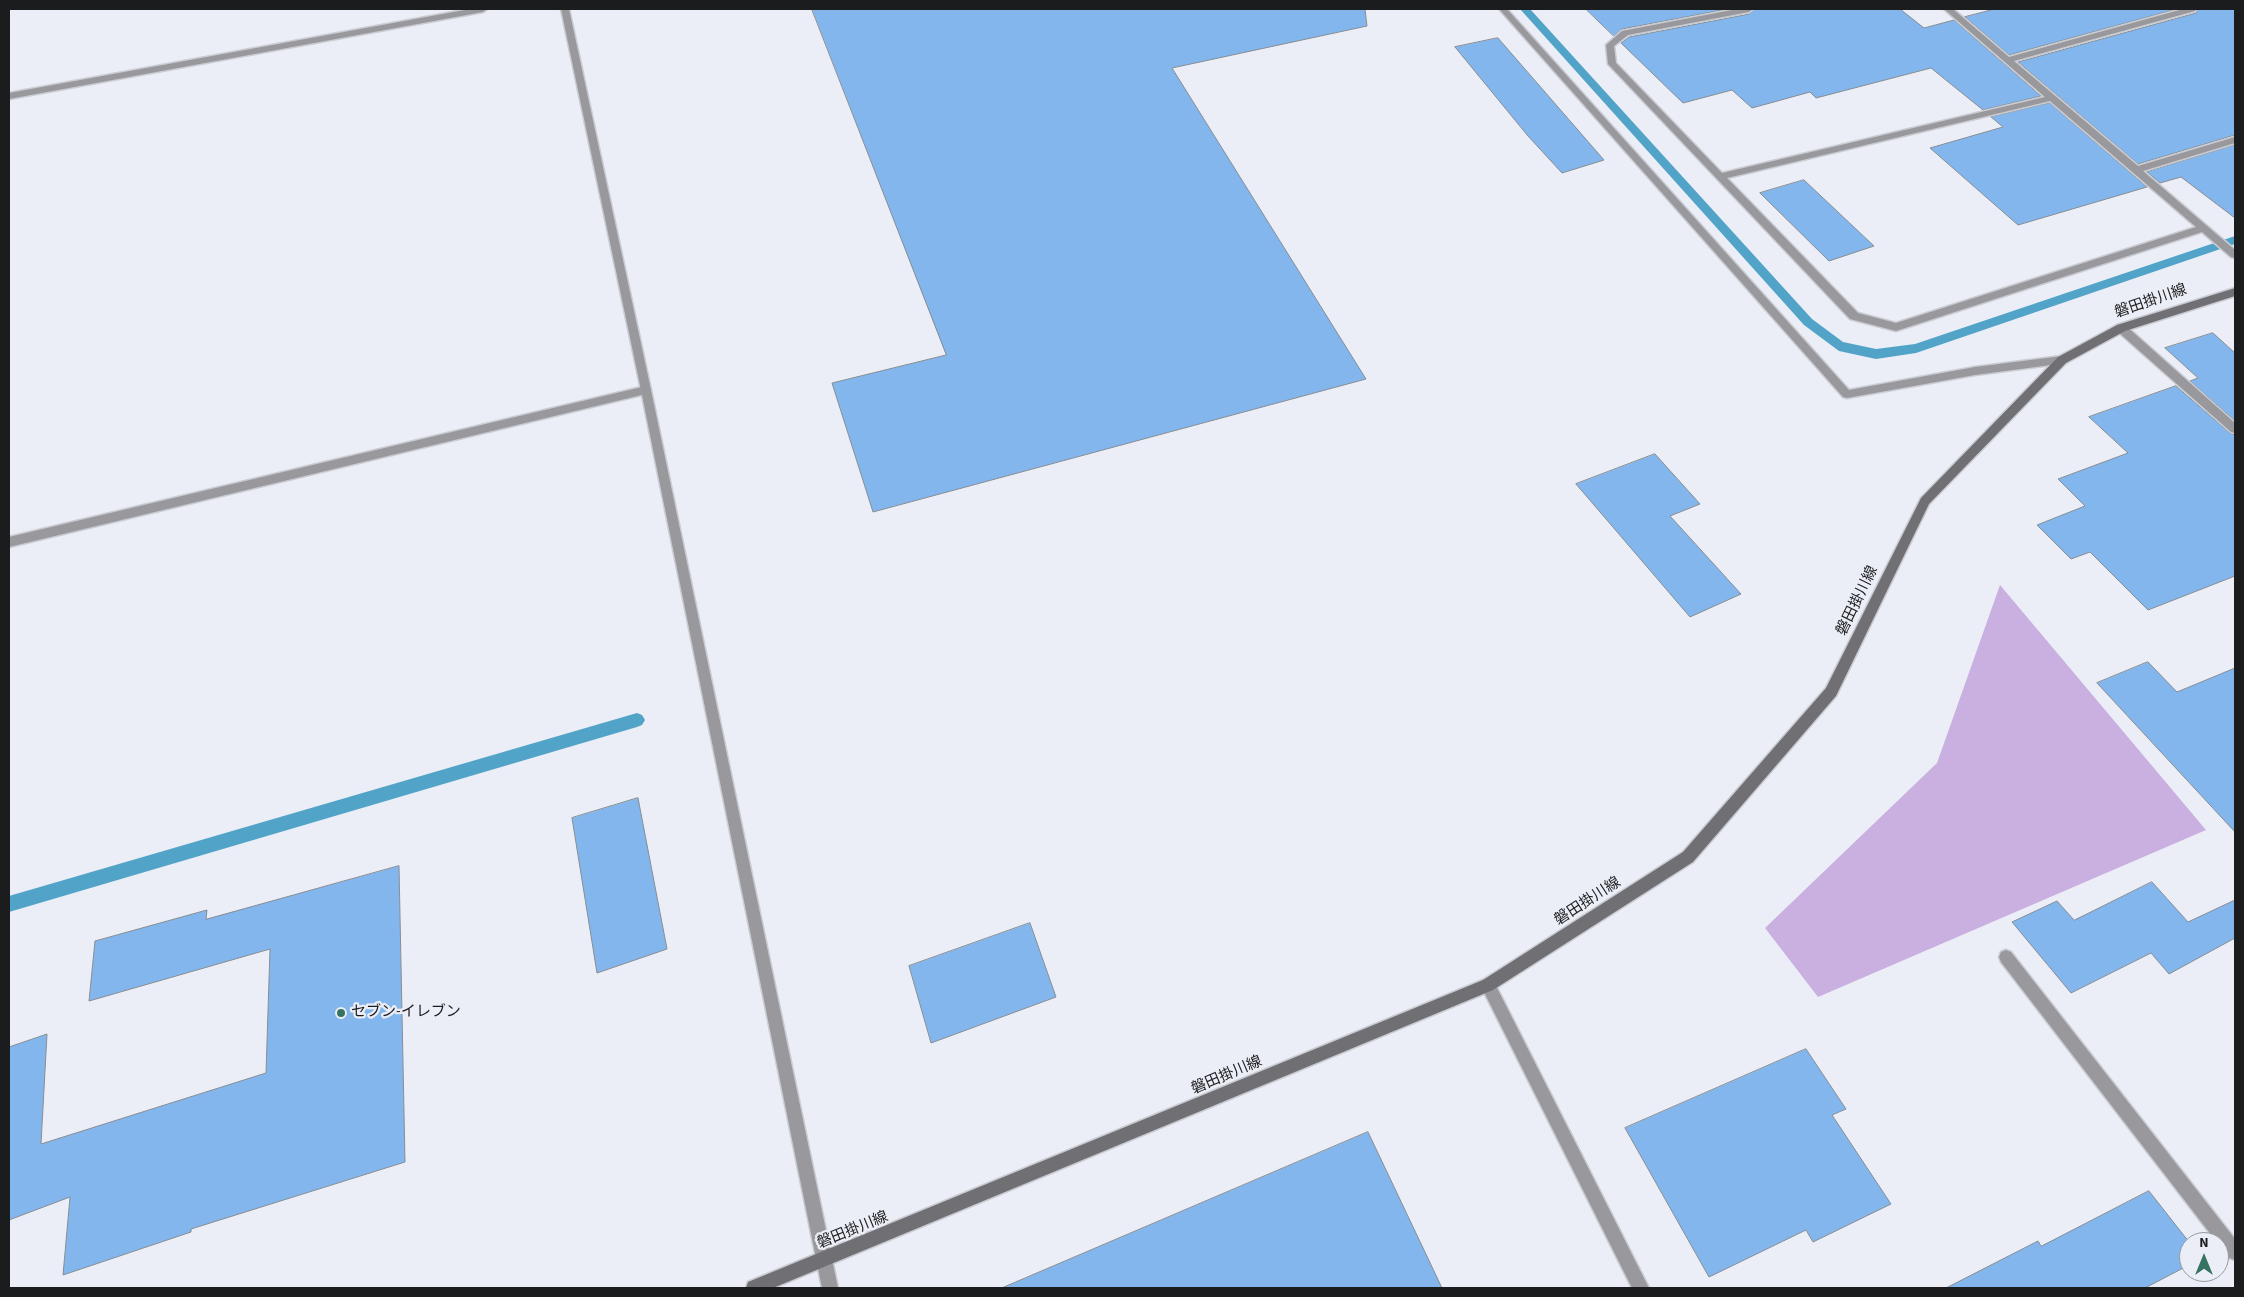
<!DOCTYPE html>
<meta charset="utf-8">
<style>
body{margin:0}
#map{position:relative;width:2244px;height:1297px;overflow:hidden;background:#ebeef6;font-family:"Source Sans 3",sans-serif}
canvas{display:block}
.frame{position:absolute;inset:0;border:10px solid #1b1c1e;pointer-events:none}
.north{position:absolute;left:2179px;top:1232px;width:50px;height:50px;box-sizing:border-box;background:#ebeef6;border:1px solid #989aa0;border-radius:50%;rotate:0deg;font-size:14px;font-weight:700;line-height:20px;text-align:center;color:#1b1c1e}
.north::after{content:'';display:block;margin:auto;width:18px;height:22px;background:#367461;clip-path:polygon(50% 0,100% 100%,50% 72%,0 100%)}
</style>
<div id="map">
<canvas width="2244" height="1297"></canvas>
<div class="frame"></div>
<div class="north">N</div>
</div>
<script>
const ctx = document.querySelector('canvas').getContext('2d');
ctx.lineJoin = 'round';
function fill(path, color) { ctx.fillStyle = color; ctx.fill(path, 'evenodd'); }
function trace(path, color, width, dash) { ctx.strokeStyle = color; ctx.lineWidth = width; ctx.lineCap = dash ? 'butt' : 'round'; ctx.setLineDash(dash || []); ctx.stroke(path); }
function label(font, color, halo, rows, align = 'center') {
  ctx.font = font + ' "Source Sans 3","Noto Sans JP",sans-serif'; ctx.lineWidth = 4.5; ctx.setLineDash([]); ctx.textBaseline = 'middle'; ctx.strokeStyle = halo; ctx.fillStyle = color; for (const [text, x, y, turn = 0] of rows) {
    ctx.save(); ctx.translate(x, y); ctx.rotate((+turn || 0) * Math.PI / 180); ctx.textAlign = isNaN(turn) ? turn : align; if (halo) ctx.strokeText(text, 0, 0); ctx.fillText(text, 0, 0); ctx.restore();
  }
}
const green = new Path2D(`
 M2000,585L2206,830L1818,997L1765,928L1937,763Z`);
const stream = new Path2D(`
 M1520,9H1530L1812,319L1843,342L1876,349L1915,344L2235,236V244L1916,353L1876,359L1839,351L1804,325Z
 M637,713L642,715L645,720L642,725L637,727L9,912V896Z`);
const building = new Path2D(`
 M812,9H1365L1367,26L1172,68L1366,379L873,512L832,383L946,355Z
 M1586,9H1728L1622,29L1614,36Z
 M1755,9H1900L1924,28L1954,20L2041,96L1983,110L1931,68L1816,98L1810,92L1752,108L1732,90L1683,103L1621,43L1629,37L1749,14Z
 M1995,9H2177L2009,55L1965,17Z
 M2198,9H2235V135L2138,164L2018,62L2196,13Z
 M1498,38L1604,160L1562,173L1528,136L1455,47Z
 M2050,103L2147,187L2018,225L1930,148L2003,127L1991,117Z
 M2235,145V218L2181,177L2160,183L2147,172Z
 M1804,180L1874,246L1829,261L1760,193Z
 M2213,333L2235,353V421L2190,381L2198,378L2165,348Z
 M2176,386L2230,433L2235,435V576L2148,610L2090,552L2071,559L2037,525L2085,506L2058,479L2128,453L2089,417Z
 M1655,454L1700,504L1670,516L1741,594L1690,617L1576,484Z
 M2148,662L2177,692L2235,668V832L2097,683Z
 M638,798L667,949L597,973L572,818Z
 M399,866L405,1162L191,1229V1232L63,1275L70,1197L9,1220V1047L47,1034L41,1144L266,1073L270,949L89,1001L95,941L207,910L206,919Z
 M2152,882L2188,922L2235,900V938L2169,974L2151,953L2071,993L2012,922L2057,901L2074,920Z
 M1030,923L1056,997L931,1043L909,966Z
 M1806,1049L1846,1109L1832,1115L1891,1204L1813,1242L1806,1230L1709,1277L1625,1128Z
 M1368,1132L1442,1288H1002Z
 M2149,1191L2189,1242V1265L2145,1288H1946L2038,1241L2041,1246Z`);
const minor = new Path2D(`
 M470,9H487L483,12L9,99V93Z
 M1499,9H1507L1849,390L1975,367L2062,356L2067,360L2066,363L1975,375L1847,398L1843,397Z
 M1737,9H1753L1749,12L1628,35L1614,46L1616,63L1722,173L2045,97L1944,9H1953L2009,57L2183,9H2196L2195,11L2014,61L2138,166L2235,137V143L2143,171L2235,250V258L2231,257L2202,232L1896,331L1850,319L1608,64L1606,45L1622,31ZM2050,101L2196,227L1896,323L1858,313L1727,178Z
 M2121,324L2125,325L2235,423V433L2231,432L2117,331V325Z
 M646,386L651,390L650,393L9,547V537Z
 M2006,950L2011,952L2235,1239V1260L2229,1258L2001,962L1999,957L2001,952Z
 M1488,978L1493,980L1649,1288H1632L1483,990L1481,985L1483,980Z`);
const tertiary = new Path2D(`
 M561,9H569L651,390L838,1288H822L641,390Z`);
const secondary = new Path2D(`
 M2235,288V296L2125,331L2066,363L1929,504L1836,696L1693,862L1493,990L773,1288H746L748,1282L1483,980L1683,852L1826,688L1921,498L2058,357L2117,325Z`);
const markers = [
 [341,1013,5,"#367461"]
];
const streetNames = [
 ["磐田掛川線",2151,302,-19],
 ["磐田掛川線",1858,601,-64],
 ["磐田掛川線",1588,902,-33],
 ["磐田掛川線",1227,1076,-23],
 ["磐田掛川線",853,1231,-22]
];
const poiNames = [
 ["セブン-イレブン",351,1013]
];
fill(green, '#caafe1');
fill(stream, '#52a3c8');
fill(building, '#82b6ec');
trace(building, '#888d93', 1);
trace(minor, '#caccd3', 3);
trace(tertiary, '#caccd3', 3);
trace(secondary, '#caccd3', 3);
fill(minor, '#99989c');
fill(tertiary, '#99989c');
fill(secondary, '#707074');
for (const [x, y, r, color] of markers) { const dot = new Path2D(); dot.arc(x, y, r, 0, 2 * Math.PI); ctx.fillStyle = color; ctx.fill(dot); trace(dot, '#ebeef6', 2); }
label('15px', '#1b1c1e', '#ebeef6', streetNames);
label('15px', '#1b1c1e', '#ebeef6', poiNames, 'left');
</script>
